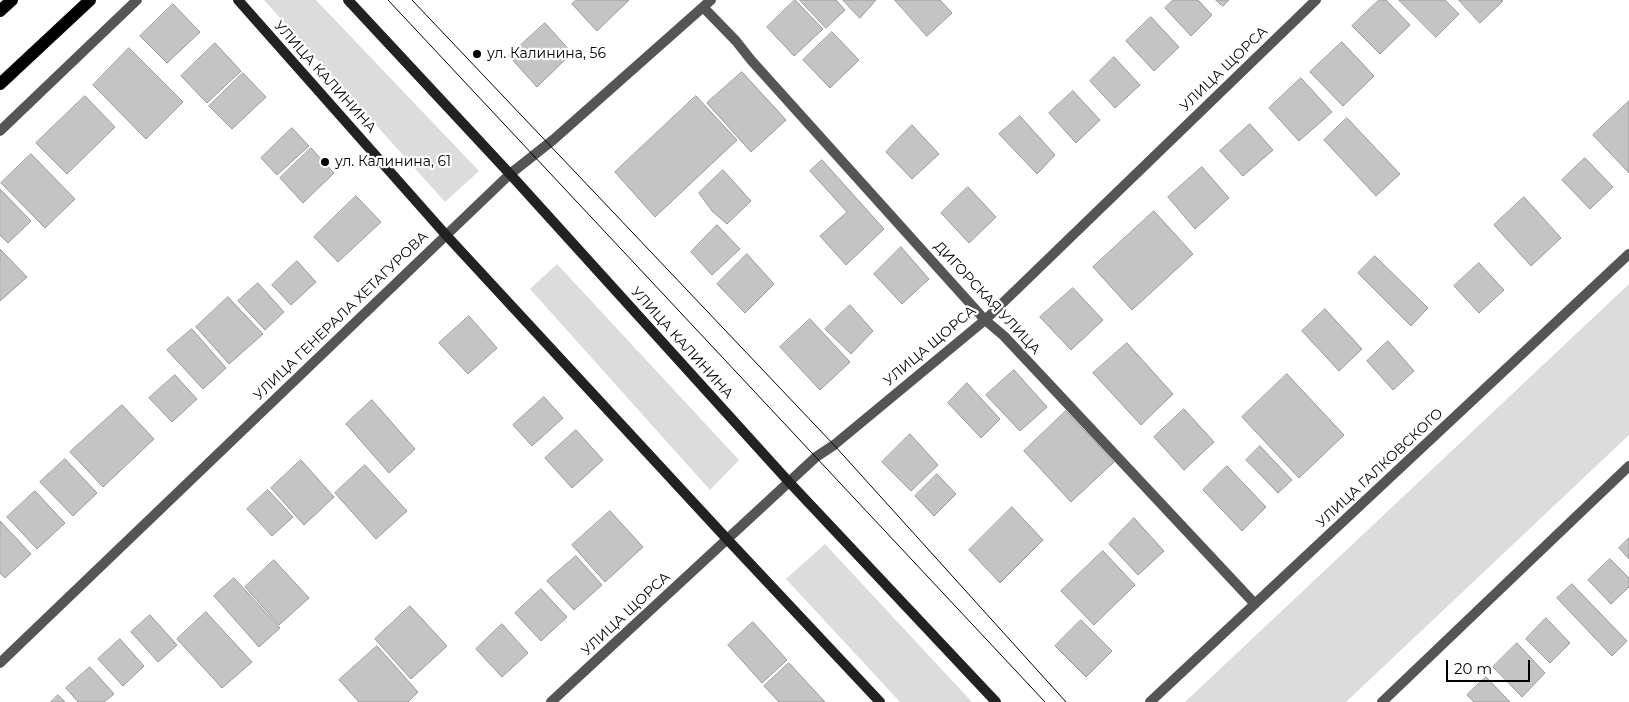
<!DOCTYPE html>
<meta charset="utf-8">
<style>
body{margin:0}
#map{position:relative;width:1629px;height:702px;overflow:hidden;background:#fff;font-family:Montserrat,sans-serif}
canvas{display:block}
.scale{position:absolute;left:1446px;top:660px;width:84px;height:22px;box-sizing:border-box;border:2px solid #000;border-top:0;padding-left:6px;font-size:15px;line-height:18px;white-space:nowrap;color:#000;-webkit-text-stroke:4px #fff;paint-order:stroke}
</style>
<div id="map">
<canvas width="1629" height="702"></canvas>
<div class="scale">20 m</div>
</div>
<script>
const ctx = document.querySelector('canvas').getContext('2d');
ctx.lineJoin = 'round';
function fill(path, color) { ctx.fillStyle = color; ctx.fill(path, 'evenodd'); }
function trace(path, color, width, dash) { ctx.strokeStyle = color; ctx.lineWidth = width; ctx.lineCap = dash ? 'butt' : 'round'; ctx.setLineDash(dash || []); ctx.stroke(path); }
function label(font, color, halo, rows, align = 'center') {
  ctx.font = font + ' Montserrat,sans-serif'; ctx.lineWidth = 4.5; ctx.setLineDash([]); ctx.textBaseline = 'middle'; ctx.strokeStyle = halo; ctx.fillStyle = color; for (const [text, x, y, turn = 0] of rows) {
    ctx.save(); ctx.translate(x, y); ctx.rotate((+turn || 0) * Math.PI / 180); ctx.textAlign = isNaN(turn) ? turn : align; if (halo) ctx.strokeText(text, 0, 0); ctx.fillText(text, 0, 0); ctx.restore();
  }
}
const green = new Path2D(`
 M264,0H316L479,171L445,202Z
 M557,264L739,460L710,490L530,289Z
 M1629,284V435L1346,702H1185Z
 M825,544L972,702H900L786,579Z`);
const building = new Path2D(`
 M576,0H629L597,31L572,4Z
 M795,0L823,29L794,56L767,27Z
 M800,0H836L845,10L826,28Z
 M843,0H876L860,18Z
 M895,0H940L952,13L927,36Z
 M1173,0H1198L1212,15L1191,36L1165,8Z
 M1216,0H1229L1223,6Z
 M1379,0H1386L1410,25L1380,54L1352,26Z
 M1399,0H1445L1459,14L1436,37Z
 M1459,0H1501L1503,1L1480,23Z
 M173,4L200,32L167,63L140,36Z
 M1151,17L1179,47L1154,71L1126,41Z
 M545,23L572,53L537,87L509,56Z
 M832,32L859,60L830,88L803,60Z
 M1342,42L1374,76L1343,106L1310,72Z
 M215,43L241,71L207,103L181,76Z
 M129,48L183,102L146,139L93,85Z
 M1114,57L1140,85L1115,108L1090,81Z
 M742,72L786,120L751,152L707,103Z
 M243,73L266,97L232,129L209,106Z
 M1301,78L1332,112L1299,141L1269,108Z
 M1073,91L1100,120L1076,143L1049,113Z
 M85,96L115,127L67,174L36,143Z
 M696,96L737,140L655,217L615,172Z
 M1629,101V173L1593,135Z
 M1020,116L1055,155L1037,174L999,134Z
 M1347,118L1400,174L1376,196L1324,140Z
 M1250,124L1273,150L1243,176L1220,151Z
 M912,125L939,154L912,179L886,152Z
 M292,128L309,146L277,175L261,158Z
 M311,148L334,173L303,203L280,178Z
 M31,154L75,199L45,228L1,183Z
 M1585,158L1613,187L1590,209L1562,180Z
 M822,160L884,229L846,265L820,236L847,212L810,171Z
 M1202,167L1229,198L1195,229L1168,197Z
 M723,170L751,201L727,224L712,211L699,193Z
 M968,187L996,217L969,243L941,213Z
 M0,189L31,221L8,243L0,235Z
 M356,196L381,222L338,262L314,237Z
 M1524,197L1561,238L1531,266L1494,225Z
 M1154,211L1193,254L1132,310L1093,267Z
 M717,225L740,249L712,275L691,252Z
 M901,247L929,279L902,304L874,274Z
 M0,249L27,277L0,301Z
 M747,254L774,284L745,313L717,284Z
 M1375,256L1428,308L1411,326L1358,273Z
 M297,261L316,282L291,305L272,285Z
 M1479,263L1504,290L1479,313L1454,286Z
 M258,283L284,312L265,330L238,301Z
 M1073,288L1103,320L1071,350L1040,317Z
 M228,297L263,334L229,364L196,327Z
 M850,305L873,331L851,354L825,329Z
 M1325,309L1362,349L1339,371L1302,331Z
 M469,316L497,348L468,374L439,343Z
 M810,319L850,362L820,390L780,347Z
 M192,329L226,368L203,389L167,350Z
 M1388,341L1414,371L1393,390L1367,361Z
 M1127,343L1173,394L1141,425L1093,373Z
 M1014,370L1047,407L1020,431L986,395Z
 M1287,374L1344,435L1299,478L1242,417Z
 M175,375L197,399L172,422L149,398Z
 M967,383L1000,419L981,438L948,403Z
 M544,397L563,418L532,446L513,425Z
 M372,400L415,449L389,473L346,424Z
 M122,405L154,439L103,487L70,452Z
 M1184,409L1214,442L1184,470L1154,437Z
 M1066,411L1114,462L1071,502L1024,451Z
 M576,430L603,460L572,488L545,458Z
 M910,434L938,465L911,491L882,462Z
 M1260,446L1292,480L1278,493L1246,460Z
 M65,459L97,493L73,516L40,482Z
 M301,460L334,497L304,525L271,488Z
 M365,465L407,511L376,539L335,493Z
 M1227,466L1266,507L1242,531L1203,490Z
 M937,474L956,494L934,516L915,496Z
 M268,490L293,517L272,536L247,509Z
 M35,491L65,523L37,549L7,517Z
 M1012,507L1043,540L1000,583L969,550Z
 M610,511L643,547L605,582L572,545Z
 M1134,518L1164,551L1138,575L1109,544Z
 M0,521L31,554L5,578L0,573Z
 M1629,538V559L1619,548Z
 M1103,551L1135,585L1094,625L1061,591Z
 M576,556L602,585L574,610L547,581Z
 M1610,559L1629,578V587L1611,604L1588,580Z
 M274,560L309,598L279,625L245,587Z
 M234,578L280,628L259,647L214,596Z
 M1572,584L1627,641L1612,656L1557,598Z
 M541,589L567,617L541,641L515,613Z
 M410,606L447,646L411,679L375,639Z
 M206,612L252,662L222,688L177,639Z
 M150,615L177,645L158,662L131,632Z
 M1546,618L1570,643L1550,663L1526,639Z
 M1081,620L1112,651L1086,677L1055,646Z
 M753,622L787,660L762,683L728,645Z
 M502,624L528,653L502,677L476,649Z
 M120,639L144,666L123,686L98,659Z
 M1517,643L1545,673L1522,697L1493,667Z
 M377,646L418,692L408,702H359L339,680Z
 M789,663L825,702H779L764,686Z
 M90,667L114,694L104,702H78L66,688Z
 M1486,677L1510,702H1474L1467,695Z
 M58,695L65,702H51Z`);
const minor = new Path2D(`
 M703,7L736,41L751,60L985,320L1004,336L1255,604
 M0,131L137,0
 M0,663L510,174L553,140L711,0
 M551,702L816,457L834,445L985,320L1316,0
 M1150,702L1629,254
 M1382,702L1629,466`);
const secondary = new Path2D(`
 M238,0L446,235L727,539L880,702
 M348,0L510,174L789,482L996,702`);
const primary = new Path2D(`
 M0,11L12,0
 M0,84L90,0`);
const tram = new Path2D(`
 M388,0L1045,702
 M412,0L834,445L1066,702`);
const markers = [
 [477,54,5,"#000"],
 [325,162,5,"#000"]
];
const poiNames = [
 ["ул. Калинина, 56",487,54],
 ["ул. Калинина, 61",335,162]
];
const streetNames = [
 ["УЛИЦА ЩОРСА",1224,69,-44],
 ["УЛИЦА КАЛИНИНА",325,77,48],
 ["ДИГОРСКАЯ УЛИЦА",987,298,47],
 ["УЛИЦА ГЕНЕРАЛА ХЕТАГУРОВА",341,316,-44],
 ["УЛИЦА КАЛИНИНА",682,343,48],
 ["УЛИЦА ЩОРСА",930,346,-40],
 ["УЛИЦА ГАЛКОВСКОГО",1380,468,-43],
 ["УЛИЦА ЩОРСА",626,614,-43]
];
fill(green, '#dcdcdc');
fill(building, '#c4c4c4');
trace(building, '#999', 1);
trace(minor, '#555', 10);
trace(secondary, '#222', 10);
trace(primary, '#000', 12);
trace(tram, '#000', 1);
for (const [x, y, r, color] of markers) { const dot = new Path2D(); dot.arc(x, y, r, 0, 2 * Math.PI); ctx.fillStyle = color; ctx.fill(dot); trace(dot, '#fff', 2); }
label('14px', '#000', '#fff', poiNames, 'left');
label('14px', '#000', '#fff', streetNames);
</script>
